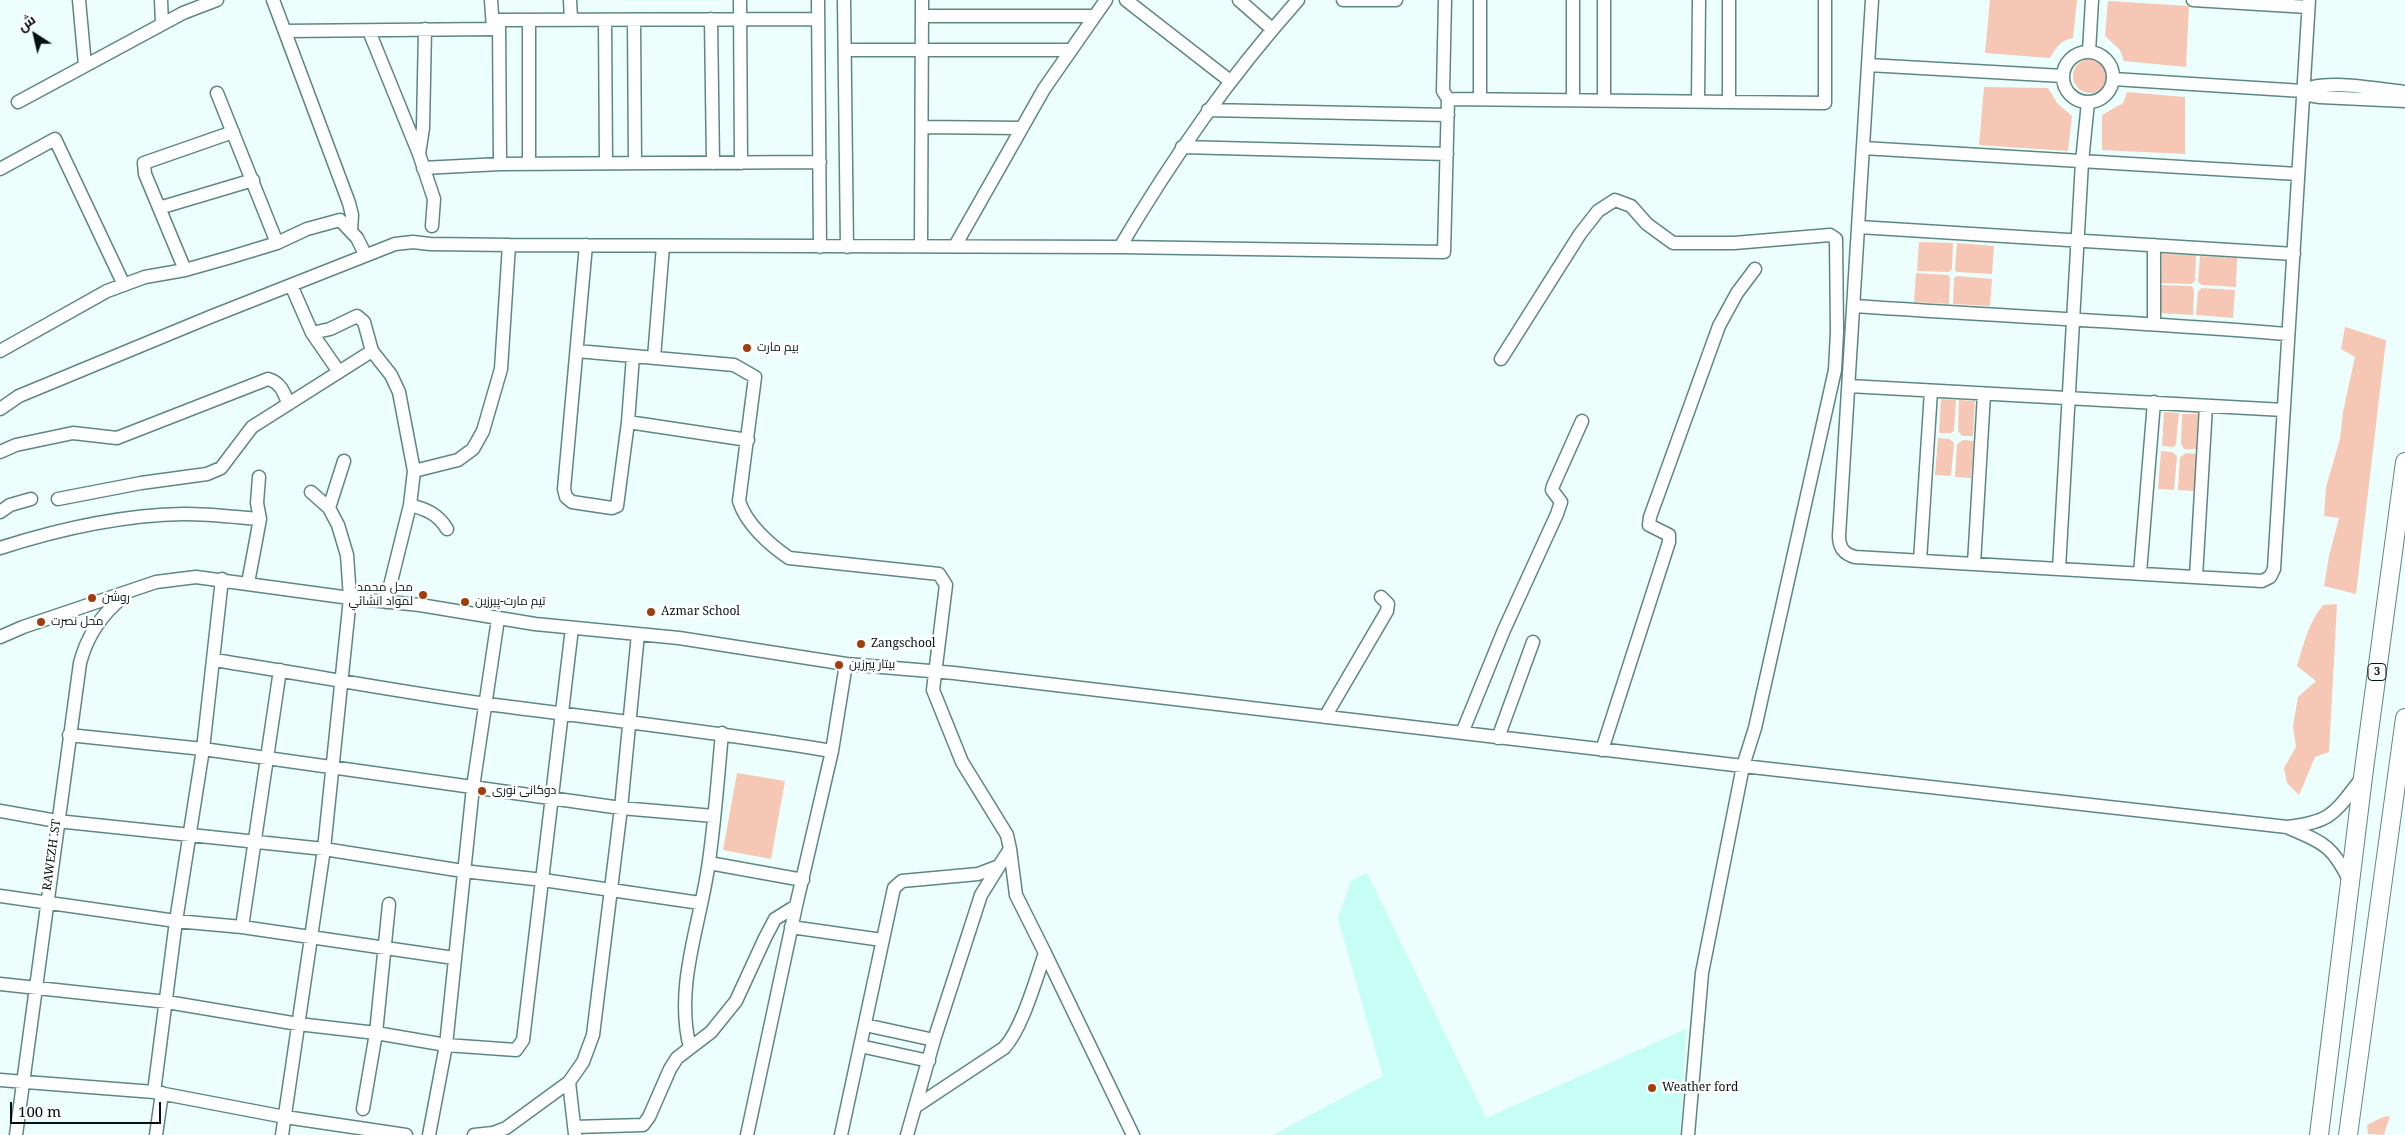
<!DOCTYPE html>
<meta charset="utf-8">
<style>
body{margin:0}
#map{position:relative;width:2405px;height:1135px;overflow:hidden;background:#edfffc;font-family:"Noto Serif",Cairo,serif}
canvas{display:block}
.north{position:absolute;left:10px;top:10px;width:50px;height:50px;-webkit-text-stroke:4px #fff;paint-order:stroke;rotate:325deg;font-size:14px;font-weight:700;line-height:20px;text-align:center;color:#041311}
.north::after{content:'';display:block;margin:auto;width:18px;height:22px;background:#041311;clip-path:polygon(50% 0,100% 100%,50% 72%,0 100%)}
.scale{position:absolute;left:10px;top:1102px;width:151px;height:22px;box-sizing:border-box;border:2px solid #041311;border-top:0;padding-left:6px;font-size:15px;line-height:18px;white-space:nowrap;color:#041311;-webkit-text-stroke:4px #fff;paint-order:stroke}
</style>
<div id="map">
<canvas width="2405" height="1135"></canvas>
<div class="north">ش</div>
<div class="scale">100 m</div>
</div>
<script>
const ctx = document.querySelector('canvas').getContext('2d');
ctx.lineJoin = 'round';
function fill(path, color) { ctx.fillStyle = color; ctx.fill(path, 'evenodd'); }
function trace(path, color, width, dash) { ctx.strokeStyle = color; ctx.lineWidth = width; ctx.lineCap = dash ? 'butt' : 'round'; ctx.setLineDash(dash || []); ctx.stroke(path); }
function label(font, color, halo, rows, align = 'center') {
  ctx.font = font + ' "Noto Serif",Cairo,serif'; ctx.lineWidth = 5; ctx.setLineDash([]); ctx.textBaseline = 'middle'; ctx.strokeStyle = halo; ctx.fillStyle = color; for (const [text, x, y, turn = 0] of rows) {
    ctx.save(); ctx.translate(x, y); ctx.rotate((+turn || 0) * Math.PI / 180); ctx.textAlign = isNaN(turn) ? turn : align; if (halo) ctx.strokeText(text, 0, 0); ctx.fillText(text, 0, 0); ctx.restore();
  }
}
const built = new Path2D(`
 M1367,873L1486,1118L1686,1029L1680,1135H1273L1383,1076L1338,919L1351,881Z`);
const green = new Path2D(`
 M1990,0H2077L2073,38C2061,40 2056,47 2050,58L1985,53Z
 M2108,1L2189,6L2186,67L2124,61L2120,50L2105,36Z
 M2073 76a17 17 0 1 1 34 0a17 17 0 1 1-34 0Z
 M1984,87L2048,88L2057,103L2072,116L2068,151L1979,145Z
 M2127,92L2185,97V154L2102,150V115L2123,103Z
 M1919,242L1953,243L1952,269L1949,272L1917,271Z
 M1957,243L1994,246L1992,274L1957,272L1955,270Z
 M2162,254L2196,255L2195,281L2191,284L2161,283Z
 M2200,256L2237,258L2236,287L2202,285L2198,282Z
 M1916,273L1948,275L1950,278L1949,304L1914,302Z
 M1957,276L1992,279L1990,306L1953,304L1954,278Z
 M2160,285L2192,286L2194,290L2193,315L2158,313Z
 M2202,288L2235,290L2233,318L2196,315L2198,291Z
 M2345,327L2386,340L2356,594L2324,586L2329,556L2339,518L2324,516L2326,487L2340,439L2343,412L2355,357L2341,349Z
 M1941,399L1956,400L1954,431L1951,433H1939Z
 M1959,400L1975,401L1973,436H1962L1958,431Z
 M2164,412L2179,413L2176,444L2174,447L2162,446Z
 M2182,414H2198L2196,449H2184L2181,444Z
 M1938,438L1950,439L1954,443L1951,476L1935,475Z
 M1963,440L1974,441L1971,478L1955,477L1957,444Z
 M2161,451L2172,452L2177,456L2174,490L2158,489Z
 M2186,453L2197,454L2194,491L2178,490L2180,457Z
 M2337,604L2329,752L2315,757L2299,795L2287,783L2284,768L2296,747L2293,726L2298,697L2316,681L2297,666C2303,645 2309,622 2323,605Z
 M737,773L785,781L771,859L723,850Z
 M2390,1116L2384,1135L2368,1134L2367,1125L2383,1117Z`);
const minor = new Path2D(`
 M79,0L85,65
 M161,0L162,24
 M273,0L349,203L352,215L351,231
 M491,0L493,29
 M570,0L571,20
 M740,0L741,163
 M818,0L820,247
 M844,0L847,247
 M1126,0L1230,81
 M1239,0L1272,29
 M1343,0H1396
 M1480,0V99
 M1872,0L1839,536C1839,548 1844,554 1855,557L2262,581L2270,577L2274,569L2309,0
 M2193,0L2308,7
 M922,16H1094
 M711,19L713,163
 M499,20L500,164
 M605,20L606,163
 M634,20L635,163
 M285,31L493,29L499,20L818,19
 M369,31L419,154L434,199L432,226
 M845,50H1071
 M2089,52L2092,0
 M2063 77a25 25 0 1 1 50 0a25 25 0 1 1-50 0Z
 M1868,65L2063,76
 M2113,79L2303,91L2308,95L2320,97L2405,101
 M2303,91C2323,78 2380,90 2405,92
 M217,93L277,243
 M1448,99L1825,103V0
 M1573,100V0
 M1604,100V0
 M1698,101L1699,0
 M1729,101V0
 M18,102L183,13L217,0
 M1208,110L1448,115
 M922,127L1021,128
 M1182,147L1447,154
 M1863,148L2298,174
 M419,154L423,128L425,29
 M529,164V20
 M423,168L500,164L820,162
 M0,169L55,139L124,285
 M159,208L253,180
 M1859,227L2294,254
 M586,245L564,489L566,497L572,502L612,508L617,506L628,422L633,356
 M921,246L922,0
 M955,246L1044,89L1106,0
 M1120,247C1174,156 1228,79 1298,0
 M185,270L145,174L144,163L233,132
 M291,285L312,333L339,372
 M1854,306C1999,316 2144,322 2288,334
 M2154,323V245
 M312,333L330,329L357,316L364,322L372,351L391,375L399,392L414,471L410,505L386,602
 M0,351L107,291L145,277L185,270L231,257L277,243L307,229L340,220L357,238L365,254
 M577,351L734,365L755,377L739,501C746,524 770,545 789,558L939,574L946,585L933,690L962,762L1007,835L1010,849L999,866L978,874L902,881L894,888L841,1135
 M654,358L663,246
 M1501,359L1580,234L1598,211L1615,200L1631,206L1647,224L1673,243H1734L1830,235L1836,239L1837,332L1835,370L1755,728L1743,766L1702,973L1688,1135
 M1849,386L2284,410
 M0,409L19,396L210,317L395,244L413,242L430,244L509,245L1120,247L1444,252L1448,99L1443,91L1445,0
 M628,422L748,440
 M0,452L16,445L73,433L117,438L268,379C280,382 284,392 288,403
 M414,471L458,460L473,449L483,431L501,369L509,245
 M58,499L141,483L207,474L221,468L252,427L372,351
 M410,505C426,509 438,514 447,529
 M329,508L344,461
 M0,512L10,505L31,499
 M0,548C59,529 121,515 184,514C209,514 235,517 260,519
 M1920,561L1931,391
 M1974,564L1984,394
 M2059,569L2082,162L2088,102
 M2140,573L2154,402
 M2196,577L2206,406
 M248,583L260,519L257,503L259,477
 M0,637L23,627L156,582L196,577L350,598L420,605L535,624L679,638L846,664L954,673L1743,766L2287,827C2333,822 2335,812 2362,778
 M214,660C305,674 395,691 487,704C602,719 717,732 832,751
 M1325,717L1387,611L1388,604L1381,597
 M1462,733L1504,630L1557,514L1561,502L1552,490L1553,486L1582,421
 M69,735L203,749L621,808L714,816
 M1498,738L1533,642
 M1602,750L1669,542V535L1649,525L1650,517L1719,326L1737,293L1755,269
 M0,811L57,821L324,849L463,871L543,880L700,903
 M2289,828C2324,843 2333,846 2350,882
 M709,863L803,880
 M0,896L176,921L242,927L454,958
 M242,927L280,670
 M791,927L882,940
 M1045,953L1133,1135
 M0,984L167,1002L298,1024L376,1033L446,1045L516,1050L523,1040L572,628
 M865,1025L934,1040
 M860,1046L929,1061
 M690,1048C674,985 701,923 709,861C715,819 718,776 722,733
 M0,1080L154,1092L285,1117L406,1135
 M569,1082L575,1134
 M154,1092L176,921L203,749L222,579
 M915,1107L1004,1048C1022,1029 1036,979 1045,953L1016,895L1010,849
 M363,1109L376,1033L389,904
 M574,1127L643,1125L649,1117L670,1069L677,1058L711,1032L736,1001L765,938L775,919L796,906
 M16,1135L80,663C87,636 102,614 123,597
 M156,1135L162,1093
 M282,1135L324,849L350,598L347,555L338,525L329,508L311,492
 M429,1135L446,1045L473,787L498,619
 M474,1135L493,1133L506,1128L569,1082L583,1062L593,1035L621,808L638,634
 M747,1135L796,906L832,751L846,664
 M907,1135L934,1040L981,895L999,866`);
const highway = new Path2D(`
 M2319,1135L2363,777L2405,462
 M2348,1135L2405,718`);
const markers = [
 [747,348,5,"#a23d0d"],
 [423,595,5,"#a23d0d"],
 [92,598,5,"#a23d0d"],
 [465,602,5,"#a23d0d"],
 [651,612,5,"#a23d0d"],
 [41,622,5,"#a23d0d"],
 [861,644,5,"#a23d0d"],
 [839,665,5,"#a23d0d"],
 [482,791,5,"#a23d0d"],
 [1652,1088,5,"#a23d0d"]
];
const shields = [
 [2377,672,18]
];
const shieldNames = [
 ["3",2377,672]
];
const poiNames = [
 ["بیم مارت",757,348],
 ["محل محمد",413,588,"right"],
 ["لمواد انشائي",413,602,"right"],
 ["روشن",102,598],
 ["تیم مارت-پیرزین",475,602],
 ["Azmar School",661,612],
 ["محل نصرت",51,622],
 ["Zangschool",871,644],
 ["بيتار پيرزين",849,665],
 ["دوکانی نوری",492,791],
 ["Weather ford",1662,1088]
];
const streetNames = [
 ["RAWEZH .ST",52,855,-82]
];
fill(built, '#c6fdf4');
fill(green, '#f7c7b6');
trace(minor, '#5e8781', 15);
trace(highway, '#5e8781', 20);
trace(minor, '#fff', 12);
trace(highway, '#fff', 18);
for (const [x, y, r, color] of markers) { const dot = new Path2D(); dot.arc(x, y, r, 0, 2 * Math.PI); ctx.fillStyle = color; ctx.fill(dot); trace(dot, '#fff', 2); }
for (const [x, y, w] of shields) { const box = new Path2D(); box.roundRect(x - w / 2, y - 8.5, w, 17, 4); ctx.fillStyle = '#fff'; ctx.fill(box); trace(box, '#041311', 1); }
label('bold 11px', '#041311', null, shieldNames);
label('12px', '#041311', '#fff', poiNames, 'left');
label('12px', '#041311', '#fff', streetNames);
</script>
